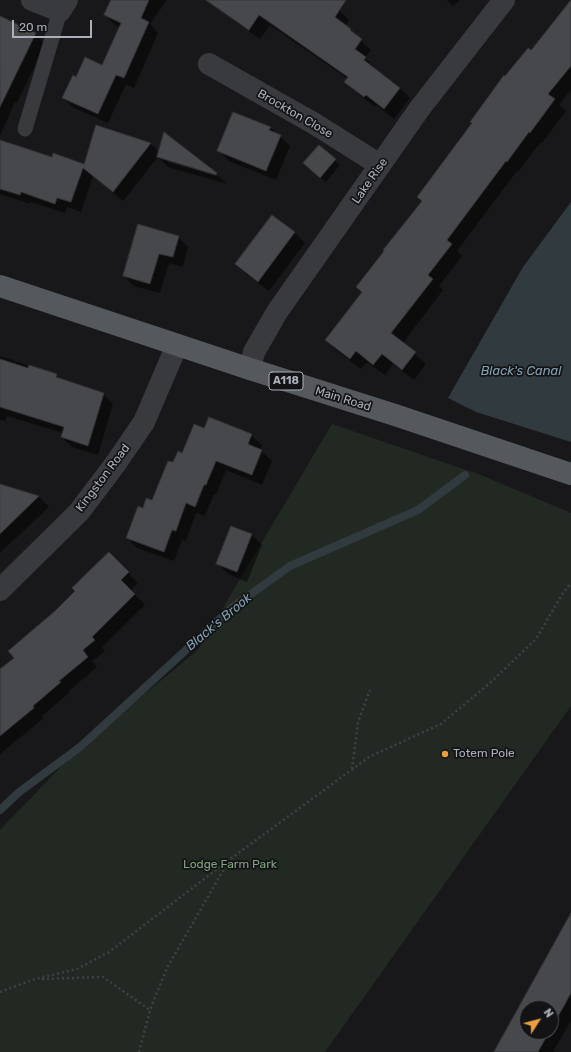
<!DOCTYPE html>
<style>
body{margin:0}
#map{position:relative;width:571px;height:1052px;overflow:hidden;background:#18181a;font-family:Rubik,sans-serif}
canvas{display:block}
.north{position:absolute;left:519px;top:1000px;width:40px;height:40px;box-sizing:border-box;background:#131315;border:1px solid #4f5257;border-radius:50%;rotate:54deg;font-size:11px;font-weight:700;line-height:16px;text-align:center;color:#aab0b9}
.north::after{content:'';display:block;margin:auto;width:14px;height:18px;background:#ea9e3f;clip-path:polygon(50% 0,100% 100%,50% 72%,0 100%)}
.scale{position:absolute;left:12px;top:20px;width:80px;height:18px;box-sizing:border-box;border:2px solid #aab0b9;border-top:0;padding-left:5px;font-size:12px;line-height:14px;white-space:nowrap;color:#aab0b9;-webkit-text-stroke:3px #131315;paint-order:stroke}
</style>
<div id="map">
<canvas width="571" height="1052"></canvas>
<div class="north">N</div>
<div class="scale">20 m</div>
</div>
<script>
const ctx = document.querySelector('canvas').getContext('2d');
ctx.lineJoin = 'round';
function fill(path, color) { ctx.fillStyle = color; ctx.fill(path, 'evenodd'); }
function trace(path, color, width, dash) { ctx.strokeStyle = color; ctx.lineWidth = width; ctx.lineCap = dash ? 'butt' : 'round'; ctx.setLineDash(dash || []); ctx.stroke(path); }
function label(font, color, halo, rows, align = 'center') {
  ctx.font = font + ' Rubik,sans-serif'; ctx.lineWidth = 3.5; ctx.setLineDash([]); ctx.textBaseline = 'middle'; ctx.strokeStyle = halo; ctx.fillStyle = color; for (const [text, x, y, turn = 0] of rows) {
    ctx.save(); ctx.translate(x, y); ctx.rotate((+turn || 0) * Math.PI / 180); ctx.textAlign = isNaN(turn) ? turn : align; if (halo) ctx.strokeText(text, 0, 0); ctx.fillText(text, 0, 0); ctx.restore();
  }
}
const green = new Path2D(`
 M332,424L481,475L571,513V706L325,1052H0V830L80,747L198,650Z`);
const water = new Path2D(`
 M571,202V442L476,412L448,398L523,267Z`);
const shadow = new Path2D(`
 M112,0H167L150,24L158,33L134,88L126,84L108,123L74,108L63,98L77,78L102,66L120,27L115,25L105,15Z
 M231,0H324L339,10L349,20L345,26L371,50L365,58L375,68L374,69L400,88L410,98L394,119L376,105L375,107L356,92L346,82L348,79L270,25L260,39L234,21L224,11Z
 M447,0H460L453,6Z
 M571,2V90L559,105L566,111L542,143H540L518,172L517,171L457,251L462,256L439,286L443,290L403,343L426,364L414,380L393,364L385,375L367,362L361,369L337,351L326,340L363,293L423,202L531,52Z
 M0,17L35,34L45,44L17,103L15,102L0,136Z
 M97,126L151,144L159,152L164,134L217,174L168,160V162L220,177L227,184L168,167L158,157L123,201L93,176L81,212L67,207L65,213L31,202L30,204L0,194V141L52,159L85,165Z
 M270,127L290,146L276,180L229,161L219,151Z
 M319,146L340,165L326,182L309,168Z
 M272,216L295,233L305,243L269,291L246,274L236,264Z
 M178,237L188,247L183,267L169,263L160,293L134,286L124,276Z
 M0,356L56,375L62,381L103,394L113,404L98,455L72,447L62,437L63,433L7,416L5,421L0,420Z
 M205,430L251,435L262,445L260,450L272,461L262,485L226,470L216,495L214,494L205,516L196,513L186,541L182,540L174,561L137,548L127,538L144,509L153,501L174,464Z
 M3,486L39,497L49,507L0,553V488Z
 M232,527L252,535L262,545L247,582L228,574L218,564Z
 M109,553L138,583L131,590L145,605L102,647L105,651L92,661L97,667L69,691L70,692L42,716L44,718L0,754V671L15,658L56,611L77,591Z
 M571,916V1021L553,1052H499ZM527,1008H551V1032H527Z`);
const stream = new Path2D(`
 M0,810L18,793L80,747L233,607L290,566L418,510L465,475`);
const building = new Path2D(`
 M111,0H149L141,18L149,22L124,78L116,75L98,114L62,98L73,75L76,77L85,57L102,65L121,23L104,15Z
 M206,0H346L335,17L351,29L350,30L362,39L355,49L366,57L364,60L400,88L384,109L366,95L364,97L344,82L348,77L259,15L249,30Z
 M571,0V66L548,94L555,99L530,133L529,132L507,162L506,161L447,240L452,244L428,275L433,279L391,333L416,352L402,370L382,354L373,365L356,351L350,359L325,340L362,292L356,287L384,251L383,250L422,201L417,197L472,123L470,122L504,75L505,76L528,48L531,50Z
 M0,16L36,33L0,107Z
 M233,112L271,127L269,130L281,135L266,171L217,151Z
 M96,125L151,143L113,192L83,168L71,202L57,198L55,204L21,192L20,195L0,189V140L52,157L53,153L84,164Z
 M164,132L217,173L216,175L157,157Z
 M319,145L336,159L320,178L303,163Z
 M272,215L295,232L258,282L235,264Z
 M138,224L179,236L173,257L159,254L150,284L123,276Z
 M0,359L28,368L29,365L57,374L56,377L104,393L88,446L61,437L64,427L0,407Z
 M209,417L252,434L248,444L262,450L252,475L216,461L206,485H204L195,507L186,503L176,531L172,530L164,552L126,538L138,506L143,508L146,498L152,500L168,461L173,462L178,451L182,453L194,424L204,428Z
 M0,484L39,496L0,534Z
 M231,526L252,534L237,572L216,564Z
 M109,552L129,572L121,580L135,594L92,637L95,640L83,650L88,657L59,681L61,682L33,706L34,708L0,736V669L14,658L8,651L55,611L75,591L72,588Z
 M571,913V993L564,1006L551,1028V1008H527V1032H549L538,1052H494Z`);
const path = new Path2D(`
 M352,769L358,722L370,690
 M42,979L103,977L150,1010
 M0,992L35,979L77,969L109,952L229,860L369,757L441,724L491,682L536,639L563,593L571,583
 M139,1052L150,1010L167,968L228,862`);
const service = new Path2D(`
 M25,129L60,11`);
const minor = new Path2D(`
 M32,0L60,11L67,0
 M209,64L315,124L380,165
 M250,369L254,352L277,312L420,108L504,0
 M0,590L79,512L116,463L144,422L177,345`);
const primary = new Path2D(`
 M0,286L250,369L395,415L571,474`);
const markers = [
 [445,754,4,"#ea9e3f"]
];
const shields = [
 [286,381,34]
];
const shieldNames = [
 ["A118",286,381]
];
const streetNames = [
 ["Brockton Close",295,114,30],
 ["Lake Rise",370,181,-55],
 ["Main Road",343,399,17],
 ["Kingston Road",103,478,-53]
];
const poiNames = [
 ["Totem Pole",453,754]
];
const parkNames = [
 ["Lodge Farm Park",230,865]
];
const waterNames = [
 ["Black's Canal",521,371],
 ["Black's Brook",219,622,-40]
];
fill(green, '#222922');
fill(water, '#303a3f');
fill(shadow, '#0007');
trace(stream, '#303a3f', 8);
fill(building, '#47484c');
trace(building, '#323235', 1);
trace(path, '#3f4145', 2.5, [2, 3]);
trace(service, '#393a3e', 15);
trace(minor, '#393a3e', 22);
trace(primary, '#55585d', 22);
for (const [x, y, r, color] of markers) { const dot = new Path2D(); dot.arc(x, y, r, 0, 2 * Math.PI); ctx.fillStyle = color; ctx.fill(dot); trace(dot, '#131315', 1.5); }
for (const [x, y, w] of shields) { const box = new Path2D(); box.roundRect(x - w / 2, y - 9, w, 18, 3); ctx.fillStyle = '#131315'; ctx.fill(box); trace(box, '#aab0b9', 1); }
label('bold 11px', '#aab0b9', null, shieldNames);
label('12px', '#aab0b9', '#131315', streetNames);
label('12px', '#aab0b9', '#131315', poiNames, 'left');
label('12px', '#84a382', '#131315', parkNames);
label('italic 13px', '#83a1b2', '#131315', waterNames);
</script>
